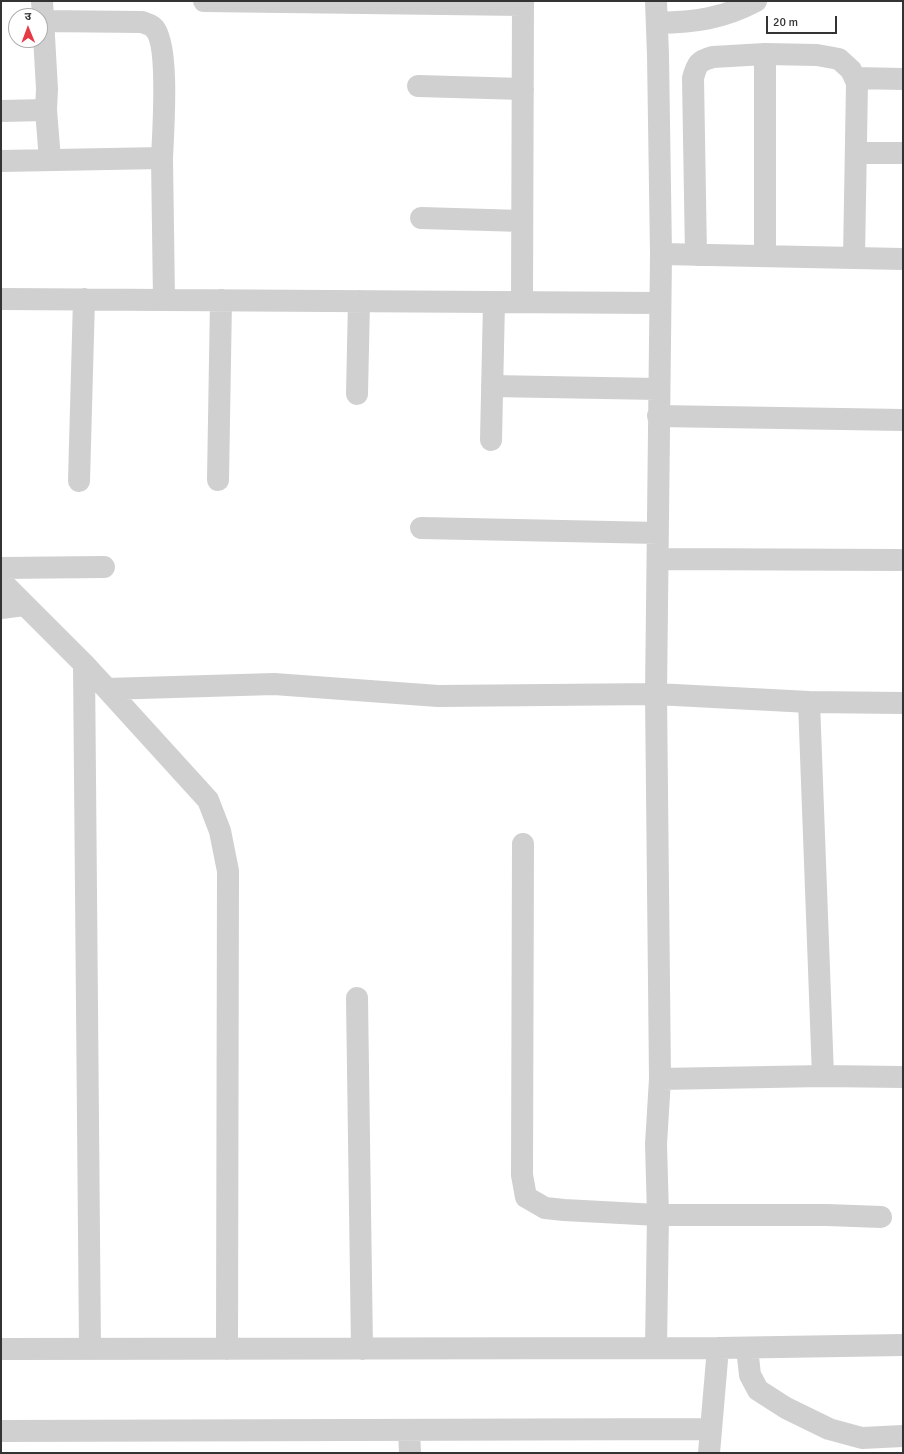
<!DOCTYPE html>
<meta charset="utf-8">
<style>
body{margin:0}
#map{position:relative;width:904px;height:1454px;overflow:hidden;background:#fff;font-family:Signika,"Noto Sans Devanagari",sans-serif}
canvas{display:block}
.frame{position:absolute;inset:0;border:2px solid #333;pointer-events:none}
.north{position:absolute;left:8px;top:8px;width:40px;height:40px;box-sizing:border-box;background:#fff;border:1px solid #adadad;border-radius:50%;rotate:359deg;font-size:11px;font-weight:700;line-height:16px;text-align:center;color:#333}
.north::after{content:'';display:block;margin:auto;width:14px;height:18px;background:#e63946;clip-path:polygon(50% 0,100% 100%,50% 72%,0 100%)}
.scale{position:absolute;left:766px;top:16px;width:71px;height:18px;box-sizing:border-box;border:2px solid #333;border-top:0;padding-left:5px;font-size:12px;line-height:14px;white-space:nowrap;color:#333;-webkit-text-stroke:3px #fff;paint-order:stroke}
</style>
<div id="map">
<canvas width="904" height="1454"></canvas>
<div class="frame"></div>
<div class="north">उ</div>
<div class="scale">20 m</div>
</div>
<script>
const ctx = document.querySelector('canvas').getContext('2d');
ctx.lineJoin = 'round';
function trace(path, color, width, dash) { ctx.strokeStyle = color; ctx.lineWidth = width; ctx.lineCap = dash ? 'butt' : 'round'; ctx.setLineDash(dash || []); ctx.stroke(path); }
const minor = new Path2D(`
 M42,1L47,89L46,110L50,160
 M204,1L523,5
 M43,21L142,22C145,23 151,25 153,27C170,41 163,134 162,158
 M657,23C695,22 722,19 756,1
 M765,54V256
 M855,78L903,79
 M418,86L523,89
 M1,111L46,110
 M856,153H903
 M1,161L162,158L164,300
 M421,218L522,221
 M661,254L903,259
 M696,255L693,78C697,64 698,61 713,57L765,54L817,55L839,59L851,70L857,83L854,258
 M1,299L660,303
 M522,302L523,1
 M492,386L658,389
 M357,394L359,301
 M658,416L903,420
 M491,440L494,302
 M218,480L221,300
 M79,481L84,299
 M421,528L658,533
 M658,559L903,560
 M1,568L104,567
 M1,581L84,664L107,689L274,684L438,696L656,694L809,702L903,703
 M1,608L24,605
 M84,664L90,1349
 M107,689L208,800L220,831L228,871L227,1349
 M809,702L823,1076
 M523,844L522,1175L526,1197L545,1208L564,1210L658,1215H827L881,1217
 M357,998L362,1349
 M660,1079L823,1076L903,1077
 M656,1348L658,1215L656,1144L660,1079L656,694L661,254L658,55L656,1
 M747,1348L750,1375L758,1390L786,1408L829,1429L862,1438L903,1436
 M1,1349L718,1348
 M409,1430L410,1453
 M1,1431L710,1429
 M709,1453L718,1348L903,1345`);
trace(minor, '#d0d0d0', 22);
</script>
